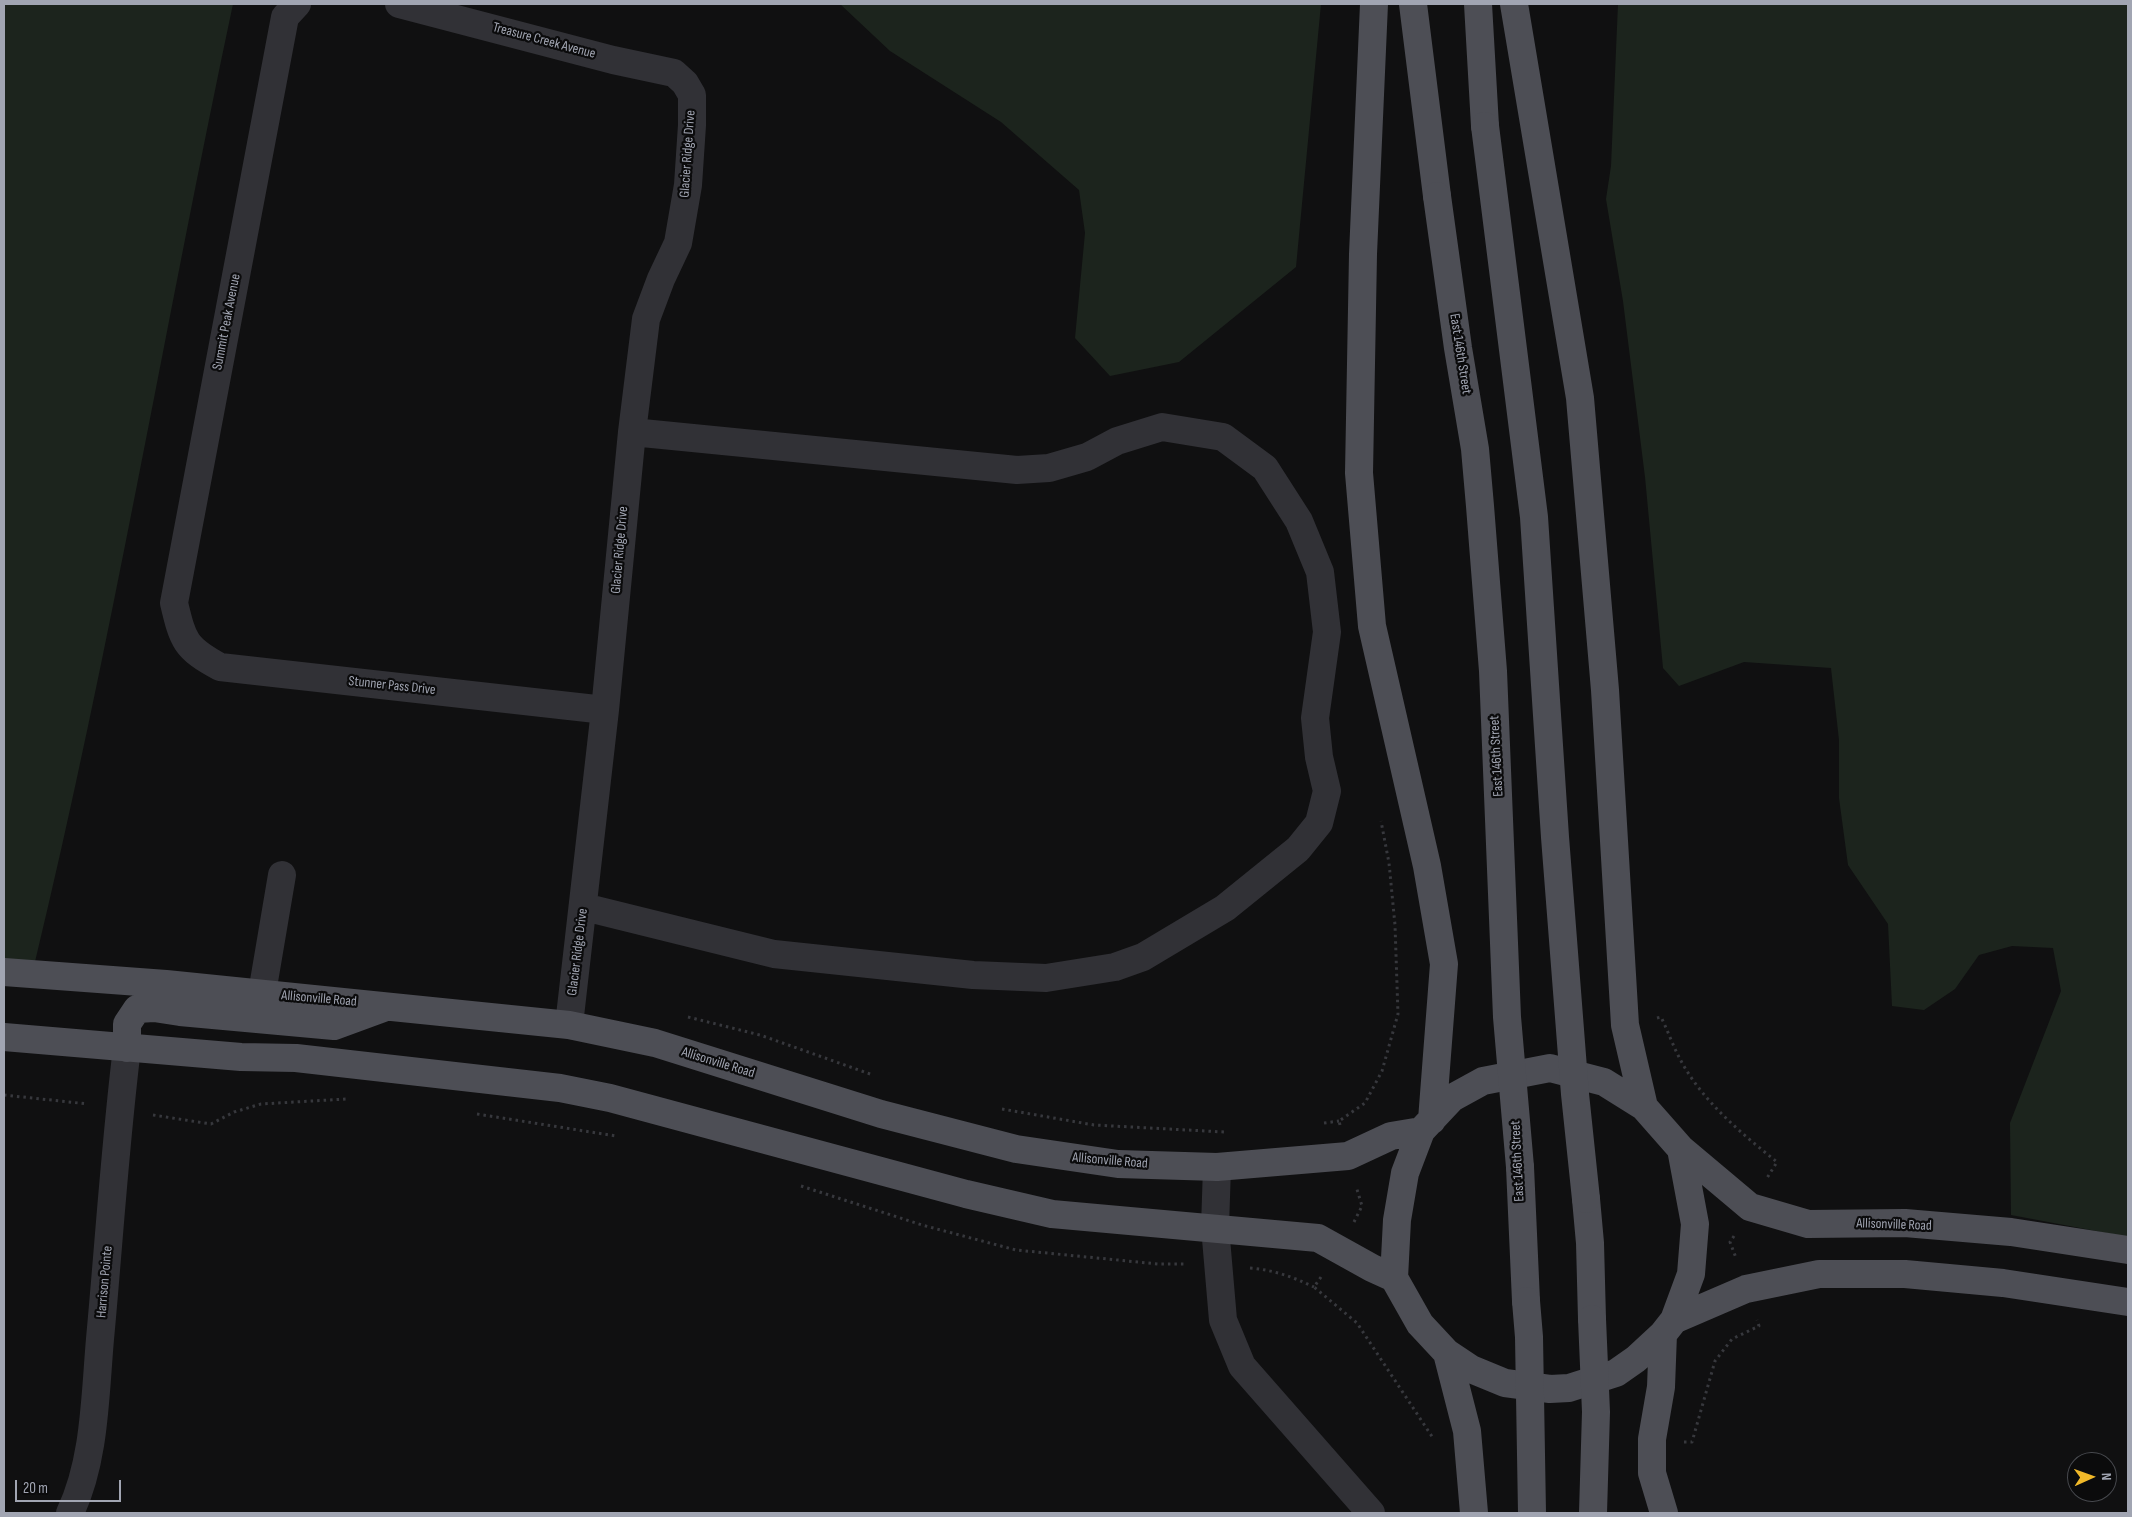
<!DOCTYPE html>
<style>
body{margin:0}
#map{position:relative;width:2132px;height:1517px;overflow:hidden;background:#101011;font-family:"Sofia Sans Condensed",sans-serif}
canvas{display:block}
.frame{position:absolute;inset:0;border:5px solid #a1a5b2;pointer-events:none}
.north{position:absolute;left:2067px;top:1452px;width:50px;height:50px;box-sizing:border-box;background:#0b0b0c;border:1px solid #47494e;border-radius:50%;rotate:88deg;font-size:14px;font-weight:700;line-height:20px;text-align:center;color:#a1a5b2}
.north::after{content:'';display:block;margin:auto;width:18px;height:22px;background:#f0b829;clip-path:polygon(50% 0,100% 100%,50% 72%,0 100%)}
.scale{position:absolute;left:15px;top:1480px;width:106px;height:22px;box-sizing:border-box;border:2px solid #a1a5b2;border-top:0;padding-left:6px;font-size:15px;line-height:18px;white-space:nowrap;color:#a1a5b2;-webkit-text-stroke:4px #0b0b0c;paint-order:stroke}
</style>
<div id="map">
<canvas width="2132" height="1517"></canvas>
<div class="frame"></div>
<div class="north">N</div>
<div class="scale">20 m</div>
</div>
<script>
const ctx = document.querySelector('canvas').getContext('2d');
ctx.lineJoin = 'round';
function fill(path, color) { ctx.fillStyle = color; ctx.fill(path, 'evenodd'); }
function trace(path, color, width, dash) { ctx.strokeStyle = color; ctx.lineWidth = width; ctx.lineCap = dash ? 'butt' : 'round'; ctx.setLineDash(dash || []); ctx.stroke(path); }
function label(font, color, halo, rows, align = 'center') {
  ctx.font = font + ' "Sofia Sans Condensed",sans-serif'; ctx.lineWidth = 4.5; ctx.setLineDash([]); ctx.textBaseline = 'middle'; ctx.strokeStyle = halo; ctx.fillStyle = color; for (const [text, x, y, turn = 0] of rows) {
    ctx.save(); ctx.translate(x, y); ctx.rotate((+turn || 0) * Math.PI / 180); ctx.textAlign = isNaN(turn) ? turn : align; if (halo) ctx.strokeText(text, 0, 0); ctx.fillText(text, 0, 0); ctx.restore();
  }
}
const green = new Path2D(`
 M4,4H233C165,324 111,648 34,966L4,960Z
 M840,4H1321L1296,267L1179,362L1110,376L1075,338L1085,233L1079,190L1001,122L890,51Z
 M1618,4H2128V1237L2011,1215L2010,1123L2061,991L2053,948L2012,946L1979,955L1955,989L1924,1010L1892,1006L1888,924L1848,865L1839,798V740L1831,668L1744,662L1679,686L1663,668L1645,477L1623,301L1606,199L1611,166Z`);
const path = new Path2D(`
 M688,1017L760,1035L873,1075
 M1657,1018L1661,1017C1668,1031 1673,1046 1680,1059C1702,1101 1741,1133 1777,1162L1767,1178
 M4,1095L88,1104
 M1002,1109L1094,1125L1224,1132
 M477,1114L616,1136
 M153,1115L211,1124L234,1112L261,1104L347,1099
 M1324,1123L1339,1121
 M1340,1125L1339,1121L1365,1103L1382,1071L1398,1014L1395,925L1389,863L1381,821
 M801,1186L922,1225L1016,1250L1158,1264H1187
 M1354,1222L1362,1206L1356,1186
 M1734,1236L1730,1242L1736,1258
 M1250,1268C1274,1270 1293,1277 1314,1287
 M1321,1277L1314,1287L1357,1323L1433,1438
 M1684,1442H1692L1715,1361L1732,1339L1759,1326L1757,1320`);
const minor = new Path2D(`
 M297,4L285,17L174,603C183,641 185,648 220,667L605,710
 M399,4L613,60L674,73L685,83L692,95V125L688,185L678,243L661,279L646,319L632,432L605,710L569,1025
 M584,907L774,954L973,975L1046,978L1115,967L1143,957L1225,908L1298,849L1319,823L1327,791L1319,757L1315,718L1327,632L1320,572L1299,521L1265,468L1223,437L1162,427L1117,441L1087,457L1049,468L1017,470L632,432
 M262,993L282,875
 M1217,1167L1215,1227L1223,1320L1242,1366L1371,1513
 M70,1513C95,1461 95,1396 100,1339C109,1242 115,1145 127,1048`);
const major = new Path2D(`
 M1374,4L1363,254L1359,473L1372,626L1427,866L1444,964L1432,1120
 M1413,4L1437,196
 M1478,4L1485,126
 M1514,4L1580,398L1605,690L1625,1025L1644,1107
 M4,972L166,984L569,1025L655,1043L881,1114L1016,1149L1118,1164L1217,1167L1348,1156L1391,1136L1421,1131
 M4,1037L241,1057L296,1058L560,1088L610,1098L966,1194L1052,1214L1318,1238L1372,1268L1394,1278
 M127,1048V1024L137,1009L154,1008L180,1012L334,1026L383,1008
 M1550,1068L1604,1082L1644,1107L1681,1149L1695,1224L1691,1274L1674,1320L1663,1334L1636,1359L1616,1373L1569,1388L1550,1389L1505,1383L1471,1369L1447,1353L1420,1324L1394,1278L1397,1220L1405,1173L1421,1131L1452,1098L1483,1081Z
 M1681,1149L1750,1207L1808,1224L1905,1223L2011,1232L2128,1250
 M1520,1167L1526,1301
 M1586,1199L1590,1243L1592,1319
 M1674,1320L1746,1289L1819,1274H1905L2003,1283L2128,1302
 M1663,1334L1661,1387L1652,1439V1473L1664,1513
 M1447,1353L1467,1431L1474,1513`);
const majorBridge = new Path2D(`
 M1485,126L1534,517L1555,837L1575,1094L1586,1199
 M1437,196L1458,348L1475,449L1480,506L1493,671L1507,1017L1520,1167
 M1526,1301L1529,1337L1532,1513
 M1592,1319L1596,1412L1593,1513`);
const streetNames = [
 ["Treasure Creek Avenue",544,41,15],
 ["Glacier Ridge Drive",688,154,-86],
 ["Summit Peak Avenue",227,322,-79],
 ["East 146th Street",1460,354,81],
 ["Glacier Ridge Drive",620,550,-85],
 ["Stunner Pass Drive",392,686,6],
 ["East 146th Street",1497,756,-93],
 ["Glacier Ridge Drive",578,952,-83],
 ["Allisonville Road",319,999,5],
 ["Allisonville Road",718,1063,17],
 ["Allisonville Road",1110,1161,5],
 ["East 146th Street",1518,1161,-93],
 ["Allisonville Road",1894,1225,2],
 ["Harrison Pointe",105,1282,-85]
];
fill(green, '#1c241d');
trace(path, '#37383d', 3, [2.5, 4]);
trace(minor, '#313136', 28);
trace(major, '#4d4e55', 28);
trace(majorBridge, '#4d4e55', 28);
label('14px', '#a1a5b2', '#0b0b0c', streetNames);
</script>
